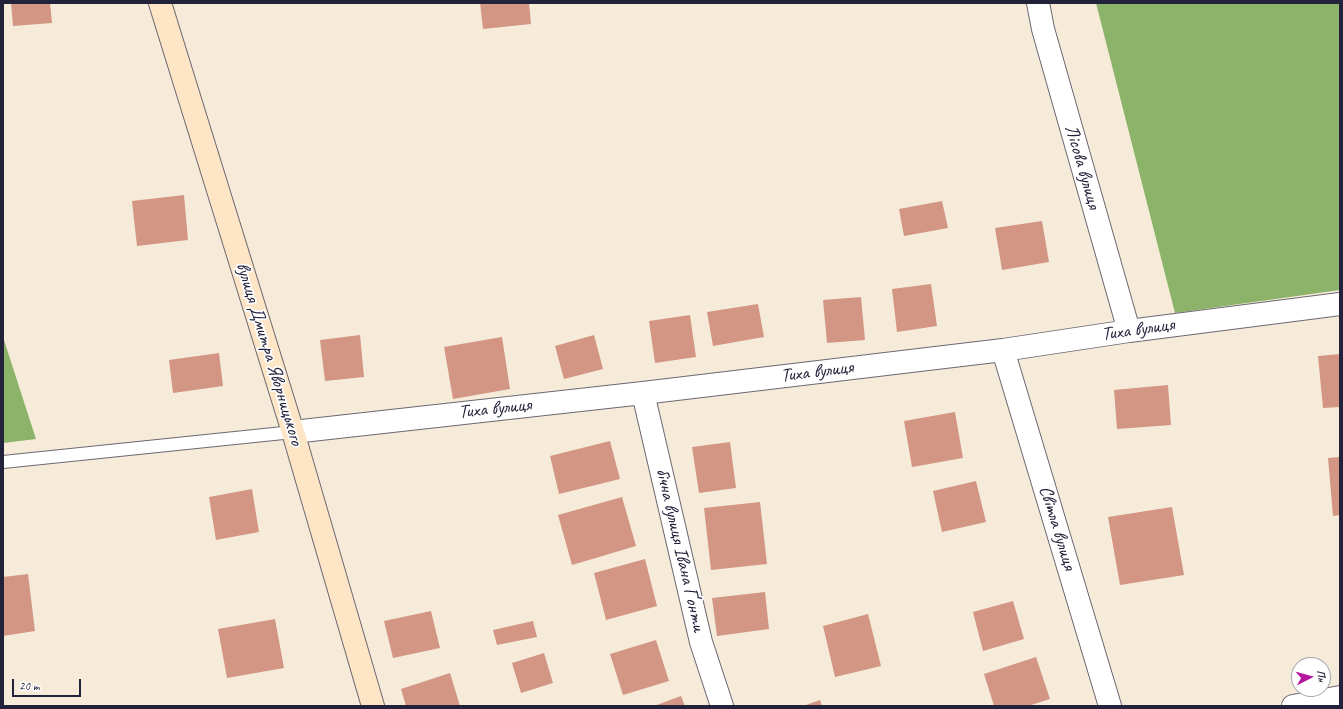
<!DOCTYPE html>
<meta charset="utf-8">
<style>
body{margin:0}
#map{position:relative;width:1343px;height:709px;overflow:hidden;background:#f6ebd9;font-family:Caveat,sans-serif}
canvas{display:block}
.frame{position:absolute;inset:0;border:4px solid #22223b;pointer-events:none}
.north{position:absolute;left:1291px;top:657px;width:40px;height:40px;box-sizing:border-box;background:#fff;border:1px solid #a7a7b1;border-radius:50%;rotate:84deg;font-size:11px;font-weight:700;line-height:16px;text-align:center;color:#22223b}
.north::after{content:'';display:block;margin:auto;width:14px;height:18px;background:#b5179e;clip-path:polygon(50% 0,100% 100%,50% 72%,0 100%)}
.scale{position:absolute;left:12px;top:679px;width:69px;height:18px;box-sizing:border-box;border:2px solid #22223b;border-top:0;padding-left:5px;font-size:12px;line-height:14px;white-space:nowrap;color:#22223b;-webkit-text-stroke:3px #fff;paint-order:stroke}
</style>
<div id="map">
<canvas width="1343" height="709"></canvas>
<div class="frame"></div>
<div class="north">Пн</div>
<div class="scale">20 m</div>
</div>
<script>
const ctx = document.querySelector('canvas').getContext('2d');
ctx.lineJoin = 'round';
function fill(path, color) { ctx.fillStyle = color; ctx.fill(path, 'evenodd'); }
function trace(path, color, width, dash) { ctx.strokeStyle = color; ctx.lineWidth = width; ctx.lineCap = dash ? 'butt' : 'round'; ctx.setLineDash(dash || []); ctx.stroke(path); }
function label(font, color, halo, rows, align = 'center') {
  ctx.font = font + ' Caveat,sans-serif'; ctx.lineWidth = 3.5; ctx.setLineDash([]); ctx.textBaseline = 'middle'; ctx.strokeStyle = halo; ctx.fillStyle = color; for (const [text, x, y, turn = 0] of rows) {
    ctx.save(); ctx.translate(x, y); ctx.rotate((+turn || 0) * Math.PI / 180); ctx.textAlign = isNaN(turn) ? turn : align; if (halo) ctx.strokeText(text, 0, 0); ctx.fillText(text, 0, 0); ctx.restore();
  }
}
const forest = new Path2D(`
 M1096,3H1340V290L1175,313Z
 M3,337L36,439L3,443Z`);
const building = new Path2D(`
 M11,3H50L52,23L13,26Z
 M480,3H529L531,24L483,29Z
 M184,195L188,240L137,246L132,201Z
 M942,201L948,228L904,236L899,209Z
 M1042,221L1049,262L1002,270L995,228Z
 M931,284L937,326L897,332L892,289Z
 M861,297L865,340L827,343L823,300Z
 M758,304L764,337L713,346L707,312Z
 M690,315L696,357L655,363L649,321Z
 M360,335L364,377L325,381L320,340Z
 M594,335L603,369L564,379L555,346Z
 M502,337L510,389L453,399L444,347Z
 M219,353L223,386L173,393L169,360Z
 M1340,354V407L1323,408L1318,356Z
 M1168,385L1171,425L1117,429L1114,390Z
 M955,412L963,458L912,467L904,421Z
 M610,441L620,479L559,494L550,456Z
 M730,442L736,488L699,493L692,447Z
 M1340,457V515L1333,516L1328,458Z
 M976,481L986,522L942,532L933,491Z
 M252,489L259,532L216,540L209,497Z
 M622,497L636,546L572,565L558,515Z
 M760,502L767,564L711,570L704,508Z
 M1172,507L1184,575L1120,585L1108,517Z
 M645,559L657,606L606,620L594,573Z
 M28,574L35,631L3,636V577Z
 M765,592L769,629L717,636L712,598Z
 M1013,601L1024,639L983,651L973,612Z
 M431,611L440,648L393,658L384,621Z
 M868,614L881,666L835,677L823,626Z
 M275,619L284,668L227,678L218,629Z
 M533,621L537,637L497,645L493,630Z
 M656,640L669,681L623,695L610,654Z
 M544,653L553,683L521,693L512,663Z
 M1036,657L1050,699L1028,706H994L984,674Z
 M450,673L460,706H406L401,689Z
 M681,696L685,706H654Z
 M820,700L822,706H803Z`);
const lane = new Path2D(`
 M3,462L293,432`);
const street = new Path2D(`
 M1038,3L1043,29L1129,331
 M1003,350L1110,706
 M643,393L701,642L722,706
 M293,432L643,393L1003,350L1129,331L1340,304
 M1293,706L1340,697`);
const secondary = new Path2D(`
 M160,3L293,432L373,706`);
const streetNames = [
 ["Лісова вулиця",1082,167,74],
 ["Тиха вулиця",1138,330,-8],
 ["вулиця Дмитра Яворницького",269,354,73],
 ["Тиха вулиця",817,372,-7],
 ["Тиха вулиця",495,409,-6],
 ["Світла вулиця",1057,528,73],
 ["бічна вулиця Івана Ґонти",680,550,77]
];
fill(forest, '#8bb369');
fill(building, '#d39685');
trace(lane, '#6c6872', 14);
trace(street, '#6c6872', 24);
trace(secondary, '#6c6872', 24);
trace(lane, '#fff', 12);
trace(street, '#fff', 22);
trace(secondary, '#fde5c5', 22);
label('19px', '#22223b', '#fff', streetNames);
</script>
